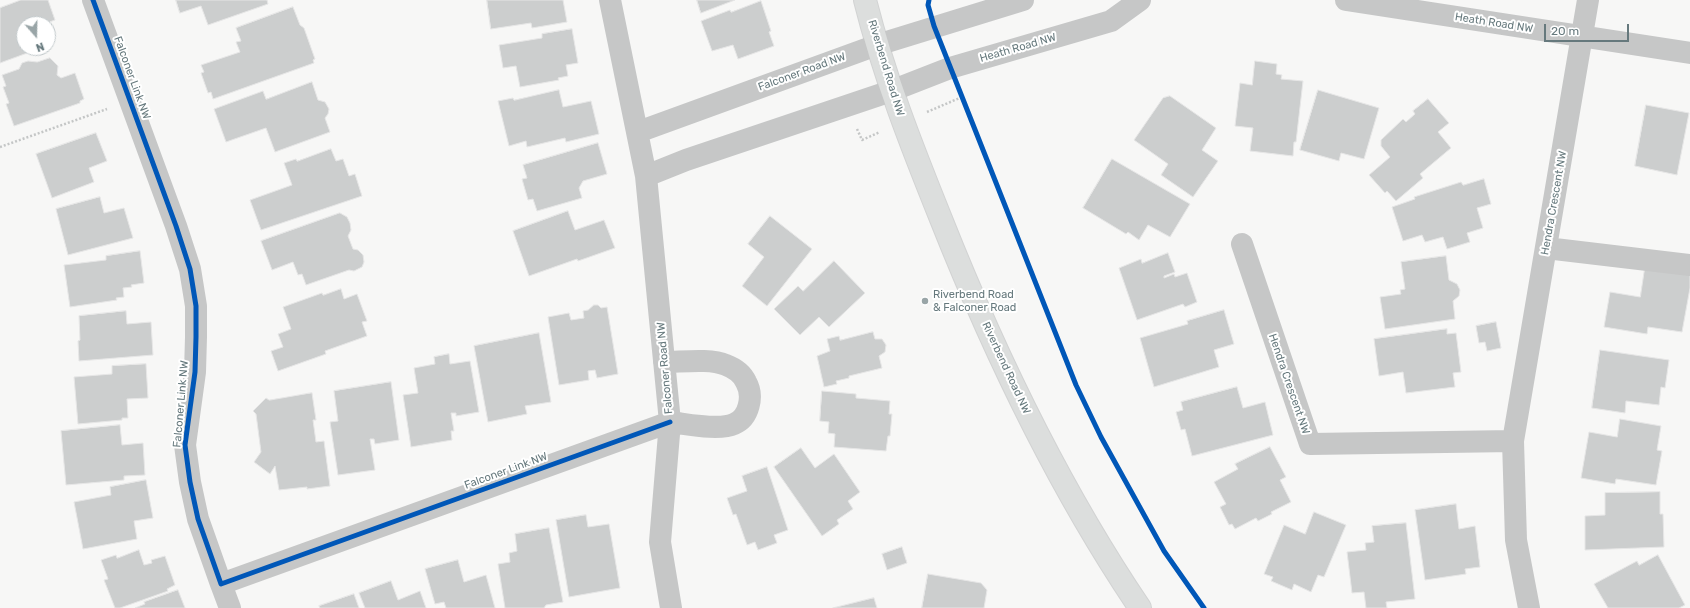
<!DOCTYPE html>
<style>
body{margin:0}
#map{position:relative;width:1690px;height:608px;overflow:hidden;background:#f7f7f6;font-family:Rubik,sans-serif}
canvas{display:block}
.north{position:absolute;left:16px;top:16px;width:40px;height:40px;box-sizing:border-box;background:#fff;border:1px solid #c2c9cb;border-radius:50%;rotate:160deg;font-size:11px;font-weight:700;line-height:16px;text-align:center;color:#66797d}
.north::after{content:'';display:block;margin:auto;width:14px;height:18px;background:#99a5a7;clip-path:polygon(50% 0,100% 100%,50% 72%,0 100%)}
.scale{position:absolute;left:1544px;top:24px;width:85px;height:18px;box-sizing:border-box;border:2px solid #66797d;border-top:0;padding-left:5px;font-size:12px;line-height:14px;white-space:nowrap;color:#66797d;-webkit-text-stroke:3px #fff;paint-order:stroke}
</style>
<div id="map">
<canvas width="1690" height="608"></canvas>
<div class="north">N</div>
<div class="scale">20 m</div>
</div>
<script>
const ctx = document.querySelector('canvas').getContext('2d');
ctx.lineJoin = 'round';
function fill(path, color) { ctx.fillStyle = color; ctx.fill(path, 'evenodd'); }
function trace(path, color, width, dash) { ctx.strokeStyle = color; ctx.lineWidth = width; ctx.lineCap = dash ? 'butt' : 'round'; ctx.setLineDash(dash || []); ctx.stroke(path); }
function label(font, color, halo, rows, align = 'center') {
  ctx.font = font + ' Rubik,sans-serif'; ctx.lineWidth = 4; ctx.setLineDash([]); ctx.textBaseline = 'middle'; ctx.strokeStyle = halo; ctx.fillStyle = color; for (const [text, x, y, turn = 0] of rows) {
    ctx.save(); ctx.translate(x, y); ctx.rotate((+turn || 0) * Math.PI / 180); ctx.textAlign = isNaN(turn) ? turn : align; if (halo) ctx.strokeText(text, 0, 0); ctx.fillText(text, 0, 0); ctx.restore();
  }
}
const building = new Path2D(`
 M21,0H48L55,20L44,24H24V48H41L0,63V8Z
 M176,0H267L268,4L208,25L201,6L180,13Z
 M487,0H563L567,22L532,28L531,23L491,29Z
 M697,0H735L701,13Z
 M761,1L771,31L769,32L774,46L738,59L733,45L712,51L701,21L730,10L731,12Z
 M293,7L300,25L304,28L315,59L313,60L314,63L213,99L211,92L208,93L201,73L204,72L201,65L240,52L236,42L241,41L236,28Z
 M572,29L578,63L566,65L568,76L558,78L559,80L520,87L516,66L503,68L499,45L542,38V34Z
 M50,58L58,66L57,75L61,78L75,73L84,99L80,101V103L14,126L6,104L9,103L3,87L6,86L2,75L19,69L22,63L28,61L37,62Z
 M1255,61L1277,64L1276,74L1282,75L1281,79L1303,81L1296,142H1294L1293,156L1250,151L1253,128L1235,126L1240,83L1252,85Z
 M312,82L318,100L325,102L329,109L328,114L325,118L330,132L275,152L266,128L226,142L214,109L263,91L266,99Z
 M559,90L563,107L591,101L599,134L566,142L565,138L527,147L526,141L509,146L498,101L513,98L514,100Z
 M1318,90L1379,108L1364,159L1341,153L1339,161L1300,150Z
 M1170,96L1216,128L1202,150L1218,161L1193,197L1161,175L1168,164L1134,140L1163,98Z
 M1428,99L1449,123L1438,132L1451,148L1420,174L1423,178L1396,201L1387,191L1385,193L1369,175L1390,157L1381,146V140L1403,119L1406,122L1415,114L1413,111Z
 M1646,105L1689,113L1677,175L1635,166Z
 M96,133L107,161L89,168L94,182L52,198L36,154Z
 M598,143L607,174L583,181L579,188L582,198L537,211L533,199L528,200L522,179L527,178L523,165Z
 M331,149L336,161L343,159L349,176L355,174L362,196L261,230L250,200L292,185L284,163L296,159L297,161Z
 M1112,159L1190,204L1170,237L1148,225L1139,240L1128,232L1126,234L1083,208Z
 M1484,179L1491,204L1477,208L1483,228L1467,233L1470,242L1447,249L1443,237L1425,242L1422,235L1403,241L1392,207L1415,199L1414,197L1461,182L1463,185Z
 M100,197L104,213L124,208L133,238L68,255L56,209Z
 M568,211L575,230L604,220L615,248L578,261L577,259L529,276L513,231Z
 M340,213L347,217L350,223L351,230L348,236L353,249L358,250L363,255L364,262L362,267L354,271L349,270L306,285L302,274L298,275L293,262L272,270L261,241Z
 M770,216L812,249L767,306L742,286L764,257L748,244Z
 M140,251L144,283L131,285L132,287L123,288L124,297L116,298L117,300L70,307L64,265L106,260V256Z
 M1168,253L1175,272L1164,276V278L1174,274L1175,277L1187,273L1197,302L1185,307L1183,304L1137,320L1119,268L1141,259L1142,263Z
 M1446,256L1449,280L1457,284L1460,290L1459,296L1453,301L1455,319L1385,329L1380,297L1401,294L1400,290L1405,289L1401,262Z
 M834,261L865,293L829,327L819,317L800,335L774,309L798,286L803,291Z
 M1646,261L1690,269V288L1682,332L1648,327L1647,334L1604,327L1610,292L1640,297Z
 M341,289L344,299L357,294L367,321L362,322L367,336L325,351L326,354L278,371L271,351L283,347L278,334L291,329L283,307L322,293L323,295Z
 M594,305H598L601,308L607,307L618,374L597,378L595,370L588,371L589,380L559,385L548,317L569,313L571,320L584,318L583,311L588,310Z
 M1224,310L1234,344L1214,350L1219,367L1154,387L1140,338L1188,324L1187,321Z
 M126,311L127,324L151,322L153,355L79,361L78,341L80,340L79,316Z
 M1496,322L1501,348L1487,351L1485,342L1479,343L1476,326Z
 M1447,329V334L1456,333L1461,372L1453,373L1455,387L1406,393L1403,372L1379,376L1374,339Z
 M873,332L875,339H882L886,345L885,352L879,356L882,368L849,376V378L836,381L837,384L824,387L817,356L830,351L827,339L839,336L840,340Z
 M539,333L551,402L525,406L527,414L488,422L474,346Z
 M1600,350L1669,360L1665,388L1661,387L1659,405L1626,401L1625,413L1592,408Z
 M449,354L450,364L470,361L479,412L456,416V413H451L454,431H451L452,440L411,447L403,395L418,393L414,368L435,364L434,357Z
 M146,364L148,398L127,399L128,418H122V420L78,424L74,377L112,374V366Z
 M391,382L399,440L375,444L374,439H370L375,470L338,475L330,422L338,421L334,391Z
 M1237,387L1243,408L1265,402L1273,435L1192,456L1185,429L1181,430L1176,412L1183,410L1181,402Z
 M822,391L856,394V398L890,401L889,414H892L890,436H888L886,451L834,447L835,434L828,433L829,422L820,421Z
 M312,393L316,420H313L316,442L324,441L330,486L307,489V487L279,490L275,466L270,474L254,462L261,452L256,414L253,411L266,398L269,400Z
 M1620,419L1661,426L1657,450L1662,451L1656,485L1616,479L1615,484L1581,478L1589,432L1617,437Z
 M120,425L122,445L143,443L145,475L124,476V480L66,485L61,431Z
 M1270,447L1286,477L1280,480L1291,502L1271,512L1272,514L1258,521L1256,518L1235,529L1232,524L1229,525L1220,507L1226,504L1214,482L1238,469L1235,464Z
 M801,448L815,468L834,454L860,492L848,501L853,509L837,520L839,524L822,536L774,467Z
 M767,467L788,530L774,535L777,543L758,550L755,542L747,545L736,514L733,515L727,498L747,491L742,476Z
 M146,480L153,518L134,521L137,539L83,549L74,502L111,495L110,487Z
 M1660,492V514H1663L1664,547L1585,550V516L1605,515V493Z
 M1456,504L1459,529L1475,526L1480,567L1465,569L1466,574L1425,580L1415,510Z
 M1314,512L1346,525L1324,577L1318,575L1311,592L1294,584L1292,590L1271,581L1273,577L1264,574L1284,525L1305,534Z
 M586,515L588,527L609,524L620,588L569,597L556,520Z
 M1406,523L1415,599L1386,602L1387,608H1366L1364,592L1352,593L1347,552L1366,550L1365,543L1374,542L1372,526Z
 M549,528L563,602L546,605L544,608H505L498,564L510,562L509,553L517,551L515,534Z
 M902,547L907,563L887,570L882,554Z
 M139,550L144,565L152,563L151,560L165,556L175,585L167,589L168,591L120,608H115L104,580L108,579L101,560L116,555L117,558Z
 M1658,555L1685,605L1679,608H1608L1594,584L1637,561L1639,565Z
 M458,560L464,582L486,575L495,608H446L444,602L435,604L425,569Z
 M928,574L981,583L987,590L984,608H922Z
 M391,581L398,600L420,591L426,608H365L359,593Z
 M178,590L185,608H135L145,604L144,602Z
 M354,594L359,608H320L319,606Z
 M874,598L877,608H833Z`);
const path = new Path2D(`
 M959,91L1076,385L1101,437L1164,551L1204,608
 M927,112L962,97
 M857,129L862,140L880,132
 M0,147L107,109`);
const minor = new Path2D(`
 M93,0L176,226L190,269L196,306V337L195,372L185,445L190,482L198,519L221,584L670,422C687,424 719,431 734,424C749,418 754,396 746,382C742,373 734,368 726,365C710,358 682,362 664,362
 M610,0L646,176L670,422L660,542L671,608
 M1346,0L1690,53
 M638,132L877,45L1023,0
 M646,176L686,160L891,91L950,68L1111,21L1140,0
 M1242,244L1310,444L1513,441
 M1546,248L1690,265
 M221,584L230,608
 M1529,608L1516,540L1513,441L1588,0`);
const major = new Path2D(`
 M865,0C884,76 912,147 941,219C995,355 1058,487 1140,608`);
const cycleway = new Path2D(`
 M93,0L176,226L190,269L196,306V337L195,372L185,445L190,482L198,519L221,584L670,422
 M929,0L928,5L934,26L1076,385L1101,437L1164,551L1204,608`);
const markers = [
 [925,301,4,"#99a5a7"]
];
const streetNames = [
 ["Heath Road NW",1494,23,9],
 ["Heath Road NW",1018,48,-16],
 ["Riverbend Road NW",886,68,73],
 ["Falconer Road NW",802,72,-20],
 ["Falconer Link NW",132,78,70],
 ["Hendra Crescent NW",1554,203,-80],
 ["Falconer Road NW",665,368,-95],
 ["Riverbend Road NW",1006,368,65],
 ["Hendra Crescent NW",1289,384,71],
 ["Falconer Link NW",181,404,-85],
 ["Falconer Link NW",506,471,-20]
];
const poiNames = [
 ["Riverbend Road",933,295],
 ["& Falconer Road",933,308]
];
fill(building, '#cccece');
trace(building, '#e6e6e6', 1);
trace(major, '#d2d3d3', 24);
trace(path, '#c4c6c6', 2.5, [2, 2]);
trace(minor, '#c6c7c7', 22);
trace(major, '#dcdedd', 22);
trace(cycleway, '#0057b8', 5);
for (const [x, y, r, color] of markers) { const dot = new Path2D(); dot.arc(x, y, r, 0, 2 * Math.PI); ctx.fillStyle = color; ctx.fill(dot); trace(dot, '#fff', 1.5); }
label('11px', '#66797d', '#fff', streetNames);
label('11px', '#66797d', '#fff', poiNames, 'left');
</script>
